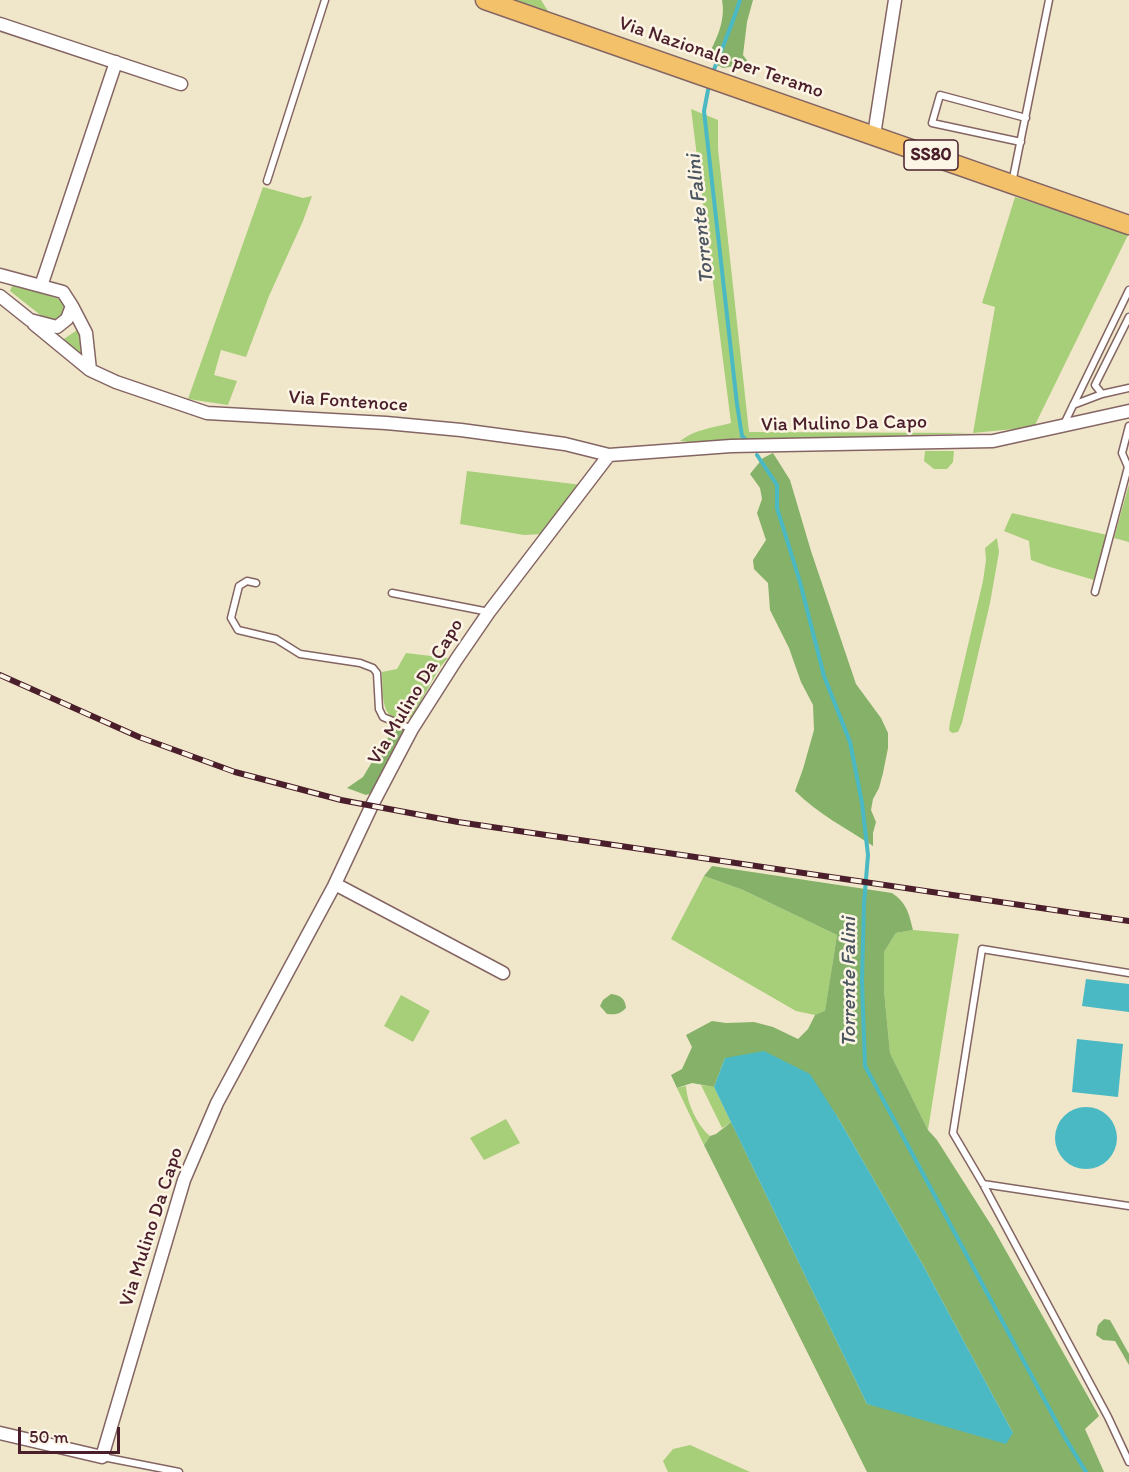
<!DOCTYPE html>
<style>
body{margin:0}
#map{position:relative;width:1129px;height:1472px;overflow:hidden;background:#f0e7ca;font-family:Itim,sans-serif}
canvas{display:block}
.scale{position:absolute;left:18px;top:1427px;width:102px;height:27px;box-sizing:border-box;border:3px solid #4a1f2b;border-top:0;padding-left:8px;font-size:18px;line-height:21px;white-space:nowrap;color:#4a1f2b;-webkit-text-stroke:4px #fcf5e5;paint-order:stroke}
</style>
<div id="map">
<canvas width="1129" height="1472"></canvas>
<div class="scale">50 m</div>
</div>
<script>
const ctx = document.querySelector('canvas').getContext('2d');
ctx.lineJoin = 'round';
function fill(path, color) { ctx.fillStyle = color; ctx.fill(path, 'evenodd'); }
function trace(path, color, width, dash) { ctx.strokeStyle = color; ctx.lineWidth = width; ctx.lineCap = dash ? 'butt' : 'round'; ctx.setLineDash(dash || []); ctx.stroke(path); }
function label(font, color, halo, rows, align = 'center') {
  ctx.font = font + ' Itim,sans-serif'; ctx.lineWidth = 5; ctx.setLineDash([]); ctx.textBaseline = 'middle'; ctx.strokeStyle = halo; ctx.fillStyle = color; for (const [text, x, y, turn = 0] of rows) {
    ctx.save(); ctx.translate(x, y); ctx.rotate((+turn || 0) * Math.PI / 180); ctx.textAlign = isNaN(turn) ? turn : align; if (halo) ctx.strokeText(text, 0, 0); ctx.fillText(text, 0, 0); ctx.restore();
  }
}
const green = new Path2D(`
 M507,0H541L550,14Z
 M691,109L718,120V149L749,432L973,433L995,307L982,303L1015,197L1129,233L1034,427L973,433L700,443L680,441C696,429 712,428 731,423Z
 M263,187L303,198L312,196L303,221L269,296L246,357L221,350L214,375L237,381L228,405L188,399Z
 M13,284L62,300C66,309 65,315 58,322L48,321L10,291Z
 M80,328L84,355L81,356L61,341Z
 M925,451H954L953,462L947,469H934L924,461Z
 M467,471L582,485L542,534L524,535L460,524Z
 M1129,484V542L1114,538Z
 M1012,513L1107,535L1094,580L1050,567L1031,560L1029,541L1004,531Z
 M997,538L999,552L990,603L962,723L958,732L952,733L949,730L950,722L983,581L986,560L985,548Z
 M406,653L448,658L440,667L412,717C379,729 383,692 382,672L397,669Z
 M704,876L743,890L837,935L825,1012L815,1015L796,1011L671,939Z
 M913,930L959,934L928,1130L890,1053L884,990V952L896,933Z
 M401,995L430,1011L413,1042L384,1026Z
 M701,1085L714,1087L731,1122L722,1128Z
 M686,1086C687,1103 697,1125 710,1136L704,1145L677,1088Z
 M506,1119L520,1143L484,1160L470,1138Z
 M690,1445L750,1472H668L663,1461L673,1449Z`);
const forest = new Path2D(`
 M722,0H753L747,22L743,55L757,74L735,66L723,68L706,59C716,41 726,21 722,0Z
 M773,453L790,480L811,551L856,684L881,718L888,733V748L883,773L879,788L873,799L871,810L876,822L873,833V846C846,828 818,814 795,791L803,769L814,730L813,705L801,682L789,648L770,610L768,583L754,569L753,560L766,540L757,513L762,499L760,488L750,474L763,458Z
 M398,726L405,729L372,793L366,795L347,788L363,777L382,745Z
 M712,866L892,893C907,903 909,914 913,930L896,933L884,952V990L890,1053L928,1130L937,1140L993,1228L1099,1416L1085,1429L1104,1472H867L704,1145L710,1136L716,1134L731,1122L867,1404L1013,1433L923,1265L837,1116L725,1058L714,1087L692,1083L677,1088L671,1075L682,1069L692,1047L686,1035L712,1021L726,1023L754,1022L773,1027L798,1039L808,1029L815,1015L825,1011L837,935L743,890L704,876Z
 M611,994C620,995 625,998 626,1008C620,1014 616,1015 607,1014L600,1006L603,1000Z
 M1104,1319L1110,1320L1129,1354V1365L1115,1341L1103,1340L1096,1335L1098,1325Z`);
const water = new Path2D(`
 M1086,979L1129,984V1012L1082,1006Z
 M1077,1039L1123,1044L1118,1097L1072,1092Z
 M764,1051L810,1074L837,1116L923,1265L1013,1433L1006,1444L867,1404L714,1087L725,1058Z
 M1055 1138a31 31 0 1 1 62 0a31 31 0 1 1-62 0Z`);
const stream = new Path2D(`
 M712,75C721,50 732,26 740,0
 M709,85L704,111L737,404L742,436L745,439
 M757,455L777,485V508L800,582L824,676L850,742L862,803L868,855L864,903L862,981L865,1066L1064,1436L1086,1472`);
const lane = new Path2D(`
 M1021,142L932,123L940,95L1026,118
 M267,181L325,0
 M1012,183L1049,0
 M1129,317L1095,385L1102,394L1129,388
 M1073,405L1102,394
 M1064,424L1129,290
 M256,583L247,581L239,586L231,618L238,630L276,639L300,654L360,663L373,668L377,673L379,709L383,717L412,729
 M1095,592L1128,467L1122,453L1129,426
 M392,593L489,612
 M1129,973L982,949L953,1133L983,1184L1108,1417L1129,1462
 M983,1184L1129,1206
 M103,1457L179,1472`);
const street = new Path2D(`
 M0,24L181,84
 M874,135L895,0
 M0,275L63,292L72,306L67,319L57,327L30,320L0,296
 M41,286L116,62
 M34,324L90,370L86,333L72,306
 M90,370L116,382L207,413L386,423L461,430L565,444L609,455L731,446L993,441L1129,411
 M335,884L503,973
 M0,1433L102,1457L184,1180L217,1103L334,886L372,805L412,729L456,660L489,612L609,455`);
const primary = new Path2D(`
 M485,0L1129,225`);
const rail = new Path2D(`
 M0,675L139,737L235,772L341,800L458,822L1129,921`);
const shields = [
 [931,155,54]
];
const shieldNames = [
 ["SS80",931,155]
];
const streetNames = [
 ["Via Nazionale per Teramo",721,58,19],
 ["Via Fontenoce",348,402,4],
 ["Via Mulino Da Capo",844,424,-1],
 ["Via Mulino Da Capo",416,692,-59],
 ["Via Mulino Da Capo",152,1227,-72]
];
const waterNames = [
 ["Torrente Falini",701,219,-96],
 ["Torrente Falini",850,982,-90]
];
fill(green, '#a7ce79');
fill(forest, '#85b169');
fill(water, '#4bb9c3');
trace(stream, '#4bb9c3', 4);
trace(lane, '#846563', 9);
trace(street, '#846563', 15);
trace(primary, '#846563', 21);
trace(lane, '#fff', 6);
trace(street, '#fff', 12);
trace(primary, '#f4c16b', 18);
trace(rail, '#4a1f2b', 6);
trace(rail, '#fcf5e5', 4, [11]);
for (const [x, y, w] of shields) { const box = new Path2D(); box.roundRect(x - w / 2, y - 15, w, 30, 4.5); ctx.fillStyle = '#fcf5e5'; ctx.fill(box); trace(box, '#4a1f2b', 1.5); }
label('bold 18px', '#4a1f2b', null, shieldNames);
label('20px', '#4a1f2b', '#fcf5e5', streetNames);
label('italic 21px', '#4a5560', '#fcf5e5', waterNames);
</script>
